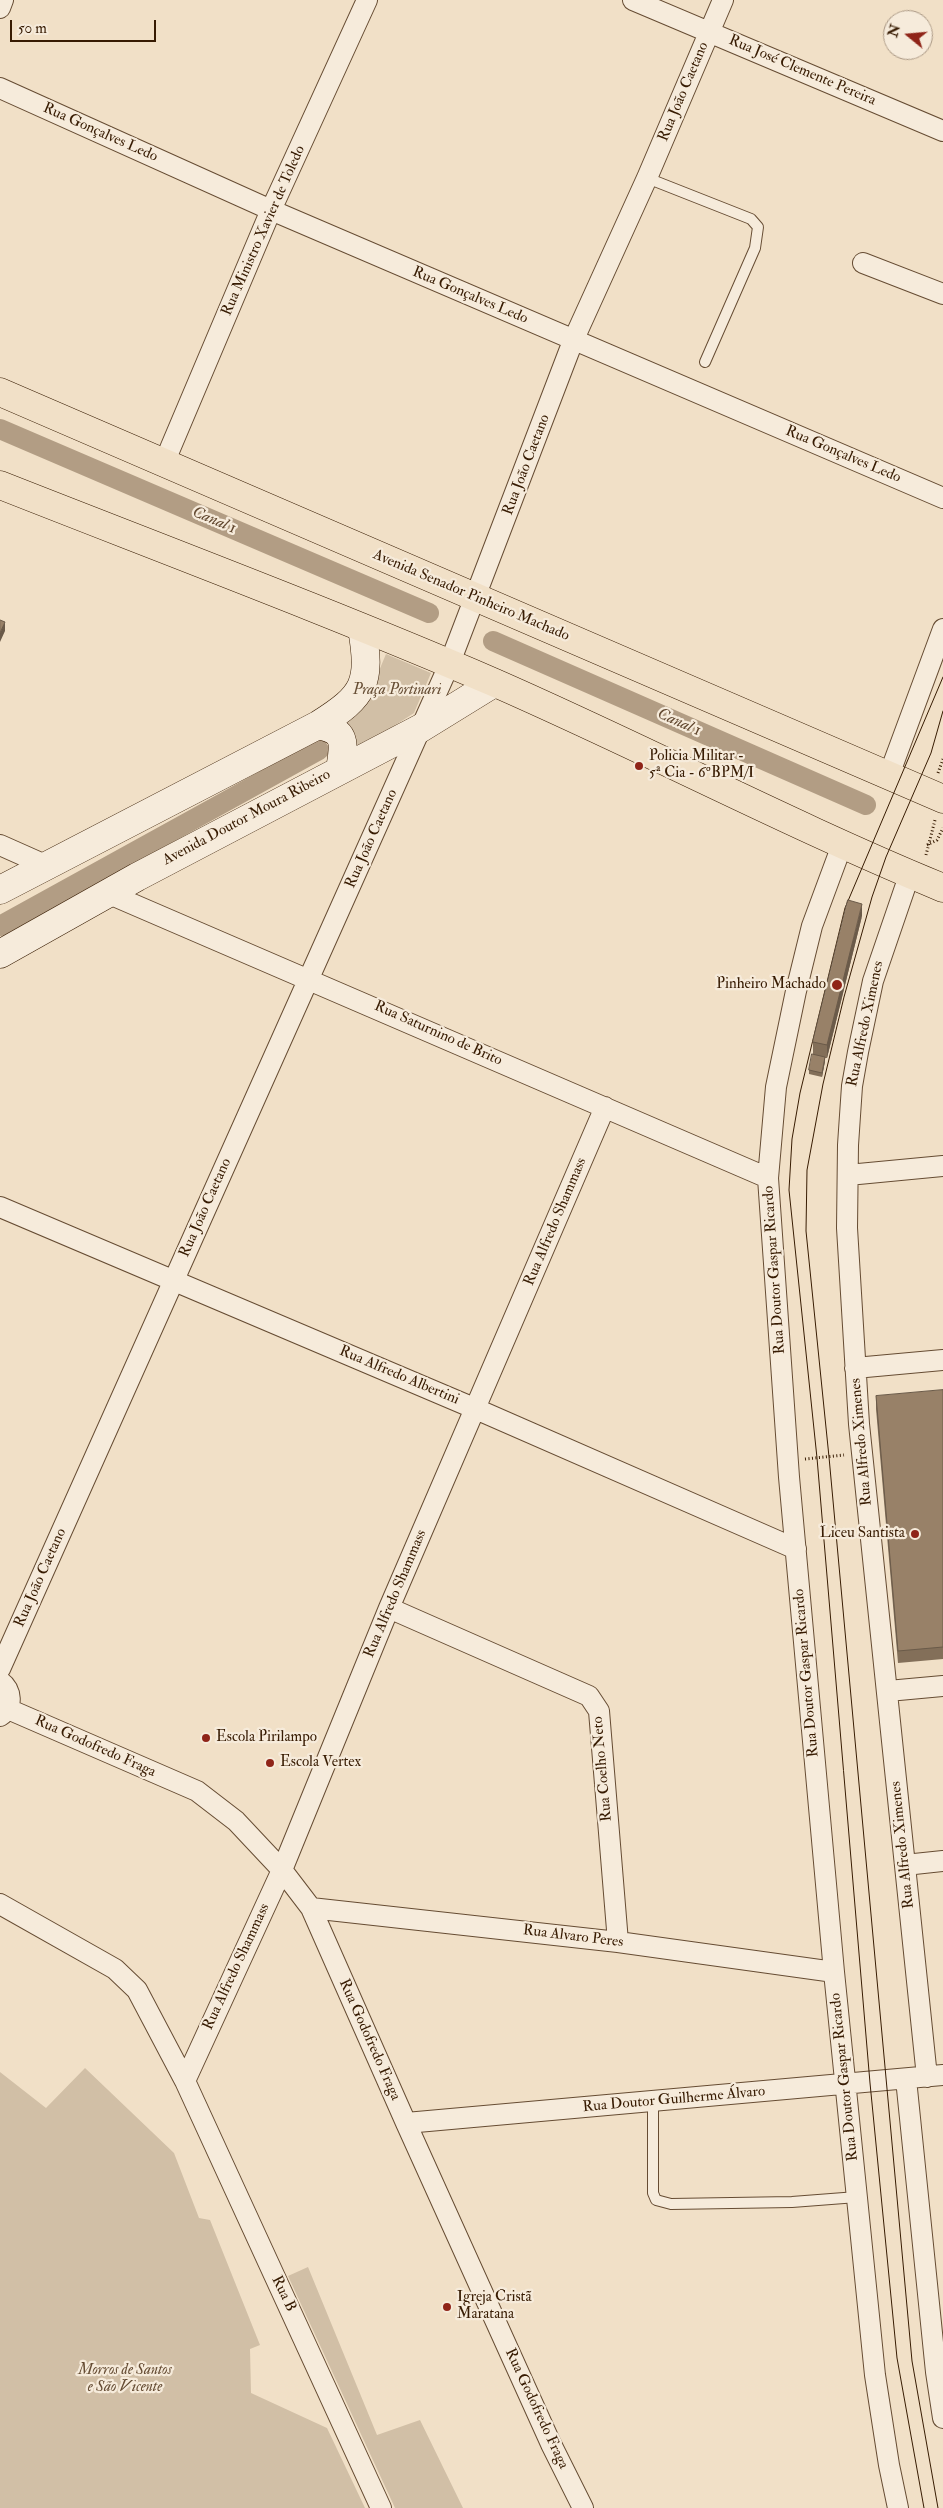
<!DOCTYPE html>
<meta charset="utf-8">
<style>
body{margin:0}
#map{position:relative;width:943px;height:2508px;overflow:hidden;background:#f1e0c7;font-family:"IM FELL Double Pica",serif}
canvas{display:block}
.north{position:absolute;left:883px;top:10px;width:50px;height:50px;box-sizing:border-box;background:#f6ebdb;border:1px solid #aa9884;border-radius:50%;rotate:287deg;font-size:14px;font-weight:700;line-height:20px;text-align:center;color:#371b02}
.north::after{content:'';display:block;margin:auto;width:18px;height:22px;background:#8f2418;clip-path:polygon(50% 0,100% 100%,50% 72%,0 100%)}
.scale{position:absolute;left:10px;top:20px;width:146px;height:22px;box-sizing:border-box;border:2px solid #371b02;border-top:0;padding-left:6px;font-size:15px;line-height:18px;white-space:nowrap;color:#371b02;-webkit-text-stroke:4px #f6ebdb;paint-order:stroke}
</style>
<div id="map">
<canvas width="943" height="2508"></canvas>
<div class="north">N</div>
<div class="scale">50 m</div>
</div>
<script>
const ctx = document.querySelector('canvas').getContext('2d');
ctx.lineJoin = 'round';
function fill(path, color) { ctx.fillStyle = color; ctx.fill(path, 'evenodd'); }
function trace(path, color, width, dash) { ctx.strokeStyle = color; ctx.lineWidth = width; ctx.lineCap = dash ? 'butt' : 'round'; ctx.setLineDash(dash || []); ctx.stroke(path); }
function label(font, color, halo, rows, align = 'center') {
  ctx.font = font + ' "IM FELL Double Pica",serif'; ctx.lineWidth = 4.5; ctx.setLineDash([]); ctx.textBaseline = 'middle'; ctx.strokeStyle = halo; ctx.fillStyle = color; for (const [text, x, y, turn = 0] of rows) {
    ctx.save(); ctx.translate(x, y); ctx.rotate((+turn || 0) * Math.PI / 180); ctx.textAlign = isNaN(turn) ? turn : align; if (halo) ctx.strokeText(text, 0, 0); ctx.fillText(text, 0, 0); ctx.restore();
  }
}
const green = new Path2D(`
 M386,654L431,673L414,713L357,750L342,725L371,690Z
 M85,2068L174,2153L199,2218L210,2220L260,2345L250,2349L251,2393L327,2428L365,2508H0V2072L46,2108Z
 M308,2267L377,2435L420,2420L463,2508H395L288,2276Z`);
const canal = new Path2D(`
 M0,429L429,613
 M493,641L866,805
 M0,926L319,750`);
const path = new Path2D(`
 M938,773L943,759
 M927,845L937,840L943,828
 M926,855L935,820
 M805,1459L844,1455`);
const lane = new Path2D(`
 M647,178L751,219L758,227L755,248L705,362
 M653,2102V2193L656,2200L671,2204L792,2202L857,2197`);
const street = new Path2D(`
 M633,0L943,131
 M0,8L3,0
 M0,88L271,210L943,498
 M863,263L943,294
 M164,463L271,210L367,0
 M889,775L943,629
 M0,845L45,865
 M842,845L812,926L796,991L776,1087L768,1178L789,1477L834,1972L875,2375L889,2465L898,2508
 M910,873L873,981L858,1052L852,1086L848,1145L847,1228L859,1424L927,2077
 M107,893L768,1178
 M848,1175L943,1166
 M0,1207L476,1409L796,1549
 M855,1368L943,1360
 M389,1608L589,1696L599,1711L618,1942
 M0,1669L449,665L573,341L647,178L723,0
 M0,1681C12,1690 14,1707 0,1716
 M888,1691L943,1686
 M8,1709L197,1791L236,1821L282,1870L311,1908L406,2123L551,2444L583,2508
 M905,1865L943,1861
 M0,1904L115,1969L137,1990L185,2081L381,2508
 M311,1908L618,1942L834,1972
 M906,2079L936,2372L943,2418
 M185,2081L282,1870L389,1608L605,1107
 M406,2123L943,2075`);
const secondary = new Path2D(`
 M318,725C348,731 344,744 340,770
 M0,890L318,725C366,695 371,683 362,628
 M0,954L137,877L421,728L494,683`);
const primary = new Path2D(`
 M0,392L943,799
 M0,485C165,550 330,612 493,682C644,748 790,825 943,888`);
const tram = new Path2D(`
 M924,2508L897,2358L870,2083L817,1458L789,1190L792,1139L800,1093L845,908L943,677
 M938,2508L912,2361L829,1457L806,1231L807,1170L823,1084L844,997L872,897L886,857L931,753L943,711`);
const wall = new Path2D(`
 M862,916L827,1058H825V1061L822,1077L809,1074V1070L813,1054V1042Z
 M943,1390V1659L898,1663L876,1409V1396Z`);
const shadedWall = new Path2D(`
 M5,622V631L0,642V633Z
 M862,904V916L827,1058V1045Z
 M825,1057V1061L822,1077V1073Z`);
const building = new Path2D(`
 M0,620L5,622L0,633Z
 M848,900L862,904L827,1045L813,1042Z
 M812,1054L825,1057L822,1073L809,1070Z
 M943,1390V1647L898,1651L876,1396Z`);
const markers = [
 [639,766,5,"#8f2418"],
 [837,985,6,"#8f2418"],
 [915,1534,5,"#8f2418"],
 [206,1738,5,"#8f2418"],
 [270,1763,5,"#8f2418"],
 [447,2307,5,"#8f2418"]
];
const streetNames = [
 ["Rua José Clemente Pereira",802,71,23],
 ["Rua João Caetano",684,92,-67],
 ["Rua Gonçalves Ledo",100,133,24],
 ["Rua Ministro Xavier de Toledo",264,231,-66],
 ["Rua Gonçalves Ledo",470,296,23],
 ["Rua Gonçalves Ledo",843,455,23],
 ["Rua João Caetano",527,465,-69],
 ["Avenida Senador Pinheiro Machado",471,596,23],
 ["Avenida Doutor Moura Ribeiro",247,818,-28],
 ["Rua João Caetano",372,839,-66],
 ["Rua Alfredo Ximenes",866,1024,-78],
 ["Rua Saturnino de Brito",438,1034,24],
 ["Rua João Caetano",206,1208,-66],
 ["Rua Alfredo Shammass",556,1222,-67],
 ["Rua Doutor Gaspar Ricardo",775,1270,-94],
 ["Rua Alfredo Albertini",399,1376,23],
 ["Rua Alfredo Ximenes",862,1442,-95],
 ["Rua João Caetano",41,1578,-66],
 ["Rua Alfredo Shammass",396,1594,-67],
 ["Rua Doutor Gaspar Ricardo",807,1673,-95],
 ["Rua Godofredo Fraga",95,1747,24],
 ["Rua Coelho Neto",603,1769,-95],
 ["Rua Alfredo Ximenes",903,1845,-96],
 ["Rua Alvaro Peres",573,1937,7],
 ["Rua Alfredo Shammass",237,1967,-65],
 ["Rua Godofredo Fraga",369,2040,66],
 ["Rua Doutor Gaspar Ricardo",845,2077,-96],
 ["Rua Doutor Guilherme Álvaro",674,2100,-5],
 ["Rua B",283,2294,64],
 ["Rua Godofredo Fraga",536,2409,65]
];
const parkNames = [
 ["Praça Portinari",397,691],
 ["Morros de Santos",125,2371],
 ["e São Vicente",125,2388]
];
const poiNames = [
 ["Policia Militar -",649,757],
 ["5ª Cia - 6ºBPM/I",649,774],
 ["Pinheiro Machado",826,985,"right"],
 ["Liceu Santista",905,1534,"right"],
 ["Escola Pirilampo",216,1738],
 ["Escola Vertex",280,1763],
 ["Igreja Cristã",457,2298],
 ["Maratana",457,2315]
];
const waterNames = [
 ["Canal 1",214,521,23],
 ["Canal 1",679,723,24]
];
fill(green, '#d1bfa6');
trace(canal, '#b29d84', 20);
trace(lane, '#664c33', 12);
trace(street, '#664c33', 22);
trace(secondary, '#371b02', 29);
trace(primary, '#371b02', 29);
trace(path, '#371b02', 3, [1, 2.5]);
trace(lane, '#f6ebdb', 10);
trace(street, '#f6ebdb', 20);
trace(secondary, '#f6ebdb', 28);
trace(primary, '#f1e0c7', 28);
trace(tram, '#371b02', 1);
fill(wall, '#836f59');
fill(shadedWall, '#6a5a49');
fill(building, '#988168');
trace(building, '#6a5a49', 1);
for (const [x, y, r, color] of markers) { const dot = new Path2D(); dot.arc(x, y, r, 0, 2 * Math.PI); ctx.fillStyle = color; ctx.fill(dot); trace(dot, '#f6ebdb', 2); }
label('15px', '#371b02', '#f6ebdb', streetNames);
label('italic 15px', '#654c33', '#f6ebdb', parkNames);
label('15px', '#371b02', '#f6ebdb', poiNames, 'left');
label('italic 16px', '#624830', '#f6ebdb', waterNames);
</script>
